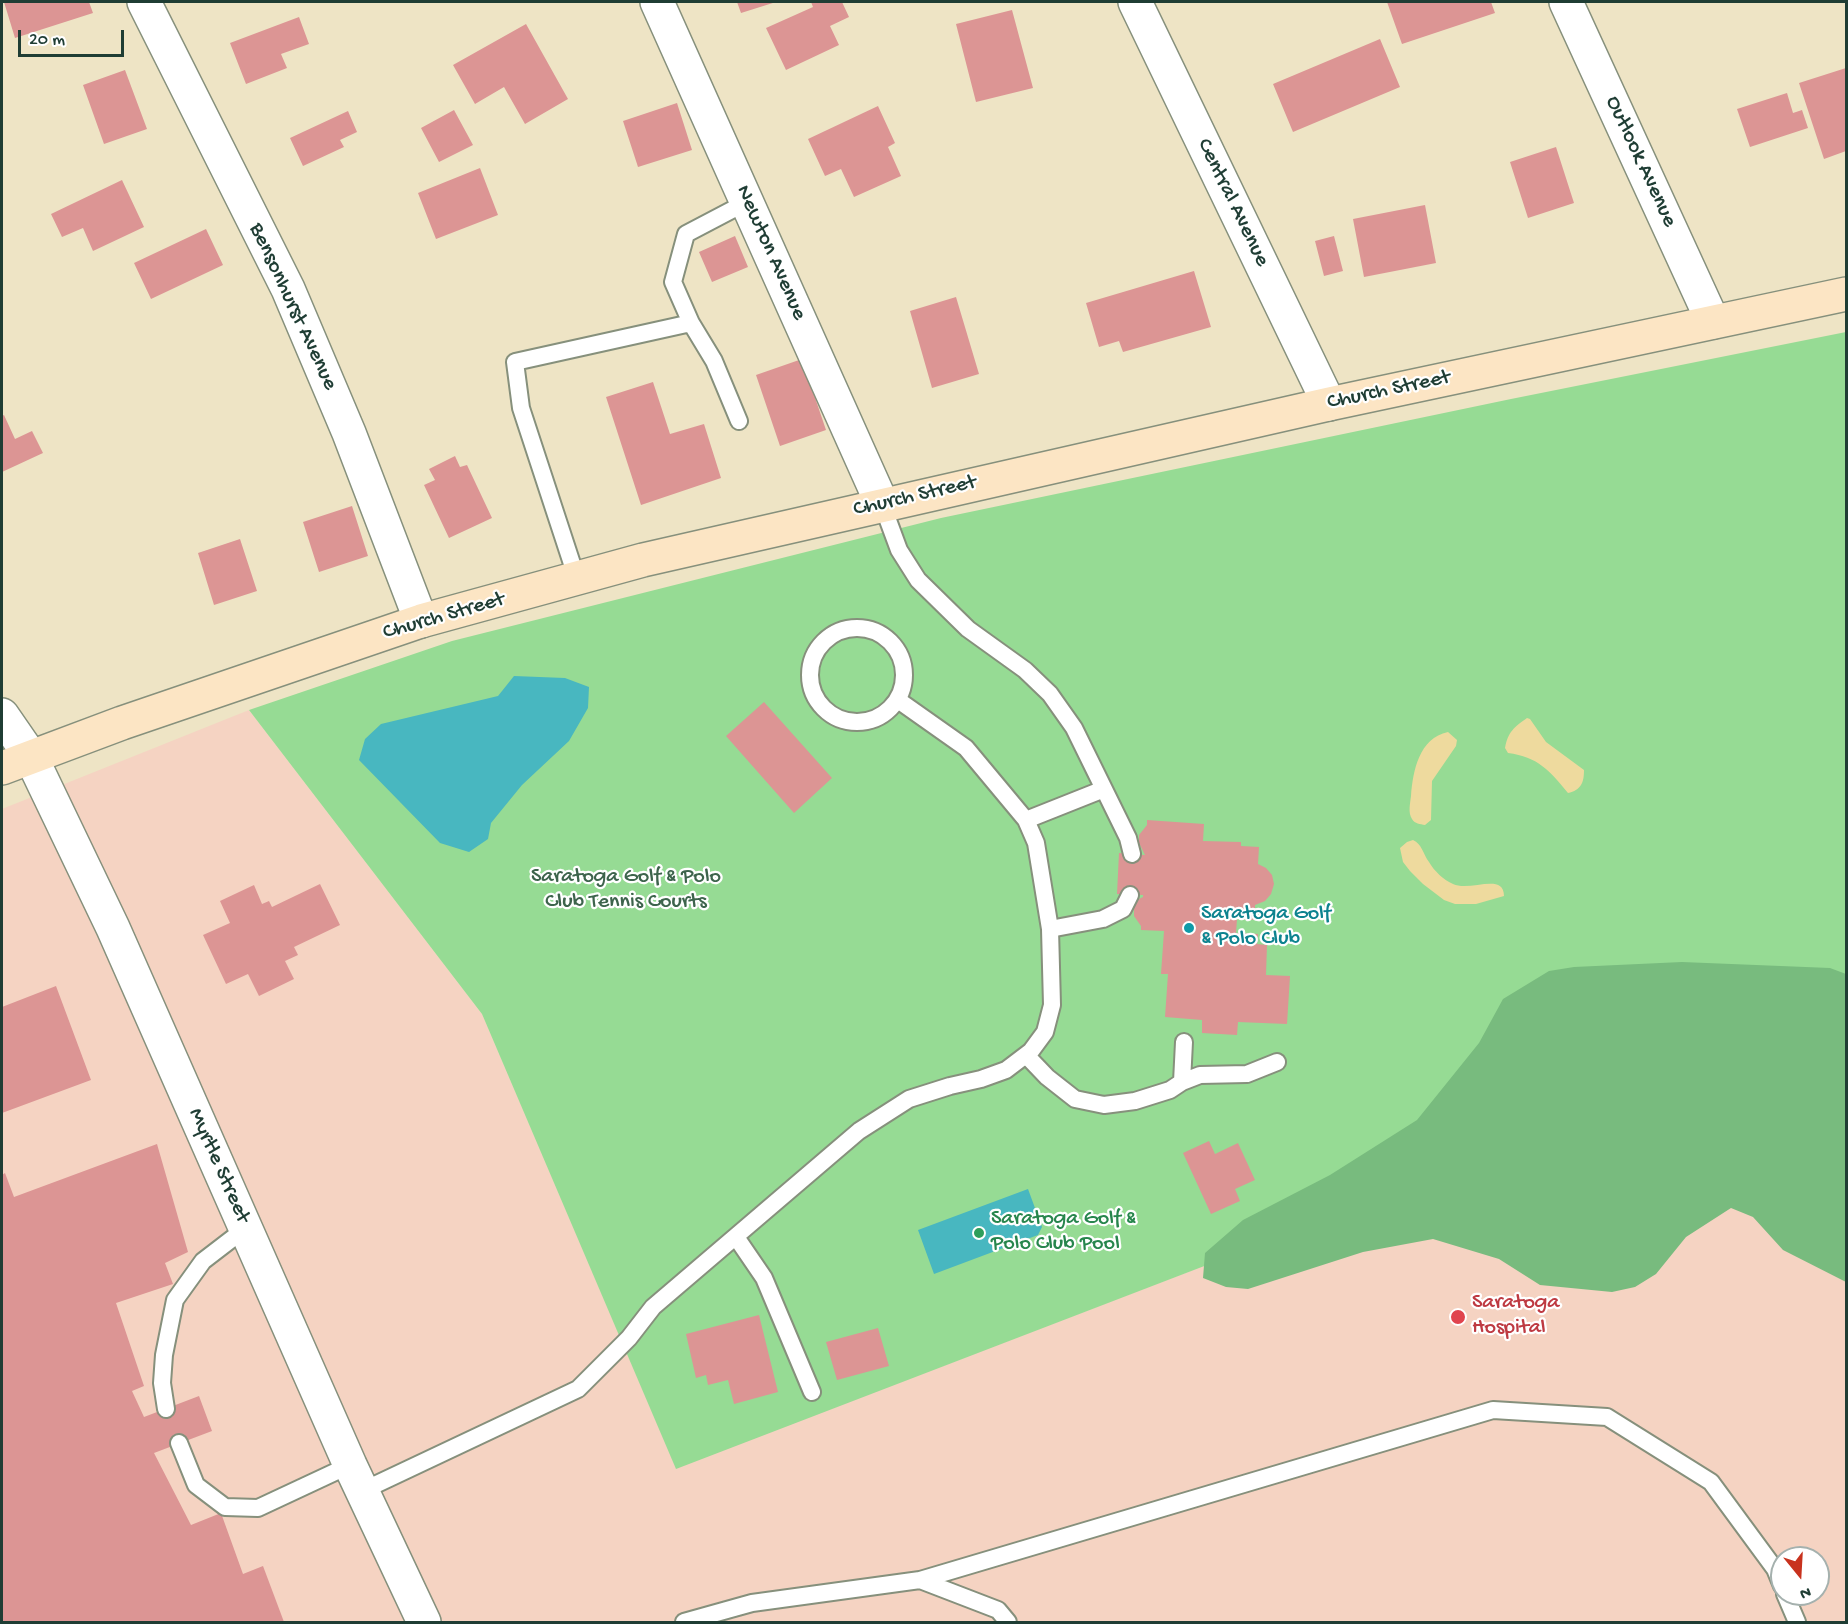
<!DOCTYPE html>
<style>
body{margin:0}
#map{position:relative;width:1848px;height:1624px;overflow:hidden;background:#eee4c5;font-family:"Gochi Hand",sans-serif}
canvas{display:block}
.frame{position:absolute;inset:0;border:3px solid #1f3d34;pointer-events:none}
.north{position:absolute;left:1770px;top:1546px;width:60px;height:60px;box-sizing:border-box;background:#fff;border:2px solid #a5b1ae;border-radius:50%;rotate:162deg;font-size:16px;font-weight:700;line-height:24px;text-align:center;color:#1f3d34}
.north::after{content:'';display:block;margin:auto;width:21px;height:27px;background:#c8321e;clip-path:polygon(50% 0,100% 100%,50% 72%,0 100%)}
.scale{position:absolute;left:18px;top:30px;width:106px;height:27px;box-sizing:border-box;border:3px solid #1f3d34;border-top:0;padding-left:8px;font-size:18px;line-height:21px;white-space:nowrap;color:#1f3d34;-webkit-text-stroke:4px #fff;paint-order:stroke}
</style>
<div id="map">
<canvas width="1848" height="1624"></canvas>
<div class="frame"></div>
<div class="north">N</div>
<div class="scale">20 m</div>
</div>
<script>
const ctx = document.querySelector('canvas').getContext('2d');
ctx.lineJoin = 'round';
function fill(path, color) { ctx.fillStyle = color; ctx.fill(path, 'evenodd'); }
function trace(path, color, width, dash) { ctx.strokeStyle = color; ctx.lineWidth = width; ctx.lineCap = dash ? 'butt' : 'round'; ctx.setLineDash(dash || []); ctx.stroke(path); }
function label(font, color, halo, rows, align = 'center') {
  ctx.font = font + ' "Gochi Hand",sans-serif'; ctx.lineWidth = 4.5; ctx.setLineDash([]); ctx.textBaseline = 'middle'; ctx.strokeStyle = halo; ctx.fillStyle = color; for (const [text, x, y, turn = 0] of rows) {
    ctx.save(); ctx.translate(x, y); ctx.rotate((+turn || 0) * Math.PI / 180); ctx.textAlign = isNaN(turn) ? turn : align; if (halo) ctx.strokeText(text, 0, 0); ctx.fillText(text, 0, 0); ctx.restore();
  }
}
const built = new Path2D(`
 M249,710L482,1014L676,1468L1475,1162L1846,1166V1622H2V809ZM1782,1558H1818V1594H1782Z`);
const green = new Path2D(`
 M1846,332V1166L1475,1162L676,1469L482,1014L249,710L452,641L941,518L1511,399Z`);
const forest = new Path2D(`
 M1682,962L1830,968L1846,974V1282L1783,1250L1753,1217L1731,1208L1686,1237L1656,1274L1635,1287L1612,1292L1540,1285L1499,1259L1433,1239L1363,1252L1248,1289L1226,1287L1203,1278L1205,1253L1243,1220L1330,1175L1417,1120L1479,1043L1503,999L1549,971L1574,967Z`);
const sand = new Path2D(`
 M1527,718L1530,719L1546,742L1584,770C1584,783 1581,790 1568,793C1549,770 1538,757 1508,753L1505,748C1508,732 1514,727 1527,718Z
 M1448,732L1457,740L1456,746L1432,781L1431,820L1425,825C1420,824 1415,824 1412,819C1408,813 1410,804 1411,796C1413,771 1419,738 1448,732Z
 M1413,840C1422,844 1423,854 1429,862C1434,871 1444,880 1453,884C1470,892 1504,872 1504,896L1476,904H1455L1444,900L1423,884L1410,871L1403,862L1400,848L1407,842Z`);
const water = new Path2D(`
 M514,676L565,678L589,687L588,708L569,741L522,785L491,823L488,839L469,852L440,843L359,760L365,739L381,724L498,696Z
 M1028,1189L1042,1227L1038,1235L934,1274L918,1230Z`);
const building = new Path2D(`
 M4,2H89L93,13L15,38Z
 M737,2H776L741,13Z
 M811,2H842L849,17L830,26L839,45L786,70L766,28L813,7Z
 M1387,2H1491L1495,13L1402,44Z
 M1012,10L1033,88L976,102L956,24Z
 M299,17L309,44L281,54L287,68L246,84L230,43Z
 M526,24L568,99L525,124L504,87L475,104L453,65Z
 M1380,39L1400,87L1293,132L1273,84Z
 M1846,68V151L1824,159L1799,83Z
 M125,70L147,129L104,144L83,85Z
 M1787,93L1793,113L1802,110L1808,128L1750,147L1737,109Z
 M677,103L692,150L638,167L623,121Z
 M878,106L895,143L888,147L901,176L854,197L841,169L825,176L808,139Z
 M454,110L473,145L439,162L421,128Z
 M348,111L357,132L340,140L344,147L303,166L290,138Z
 M1556,147L1574,203L1528,218L1510,162Z
 M480,168L498,215L436,239L418,193Z
 M122,180L144,227L93,251L83,228L62,237L51,214Z
 M1425,205L1436,263L1364,277L1353,219Z
 M206,229L223,265L151,299L134,263Z
 M735,236L748,267L712,282L699,252Z
 M1334,236L1343,271L1324,276L1315,241Z
 M1194,271L1211,327L1123,352L1119,341L1099,347L1086,303Z
 M956,297L979,374L932,388L910,311Z
 M802,359L826,430L780,446L756,375Z
 M653,382L670,434L704,424L721,478L641,505L606,397Z
 M4,415L15,439L32,431L43,453L2,472V416Z
 M455,456L460,467L467,465L492,518L449,538L424,485L435,480L429,469Z
 M352,506L368,556L319,572L303,522Z
 M240,539L257,591L214,605L198,553Z
 M764,702L832,778L794,813L726,736Z
 M1147,820L1204,824L1203,841L1241,842V846L1259,847L1258,864L1266,868L1272,875L1274,884L1271,894L1265,901L1255,905V920L1237,919L1236,933L1258,934L1257,944L1267,945L1266,975L1290,976L1287,1024L1238,1022L1237,1035L1202,1033V1020L1165,1017L1168,974H1161L1164,931L1141,930V926L1134,916V907L1139,899L1143,897V895L1117,894L1119,853L1145,855L1139,843V835L1147,825Z
 M320,884L340,925L294,947L298,955L285,961L294,979L259,996L248,974L226,984L203,935L230,923L220,901L254,885L262,904L269,901L272,907Z
 M56,986L91,1080L2,1113V1007Z
 M1209,1141L1215,1154L1238,1143L1255,1180L1235,1189L1240,1201L1211,1214L1183,1153Z
 M157,1144L188,1252L165,1263L173,1284L116,1303L144,1386L132,1391L144,1417L199,1396L212,1431L154,1453L191,1525L221,1513L243,1574L263,1566L284,1622H2V1175L5,1173L14,1197Z
 M759,1315L778,1392L734,1404L728,1380L708,1385L706,1375L696,1378L686,1334Z
 M878,1328L889,1366L837,1380L826,1342Z`);
const service = new Path2D(`
 M691,323L714,361L739,421
 M882,504L899,550L918,580L968,629L1025,670L1050,694L1074,728L1128,838L1132,854
 M577,579L521,408L515,362L691,323L673,282L686,234L747,202
 M810 675a47 47 0 1 1 94 0a47 47 0 1 1-94 0Z
 M1026,820L1104,789
 M1050,929L1103,919L1123,909L1130,895
 M1026,1055L1047,1077L1075,1099L1104,1105L1135,1101L1170,1090L1182,1082L1200,1075L1247,1074L1277,1062
 M1182,1082L1184,1042
 M736,1237L764,1278L812,1392
 M166,1409L162,1383L164,1355L175,1300L203,1261L246,1228
 M179,1443L196,1485L225,1507L258,1508L350,1465
 M362,1491L578,1389L629,1338L653,1307L859,1131L909,1099L950,1086L981,1079L1006,1070L1031,1051L1045,1032L1052,1005L1050,929L1036,843L1026,820L966,748L898,700
 M920,1580L998,1610L1008,1622
 M1785,1594L1797,1622
 M684,1622L752,1603L920,1580L1493,1410L1607,1417L1711,1482L1775,1569L1782,1586`);
const minor = new Path2D(`
 M144,2L288,289L349,433L421,621
 M657,2L882,504
 M1135,2L1329,404
 M1566,2L1713,322
 M2,715L31,757L113,928L350,1465L424,1622`);
const secondary = new Path2D(`
 M2,768L122,723L421,621L643,560L1329,404L1846,294`);
const markers = [
 [1189,928,6,"#0f9aa8"],
 [979,1233,6,"#2e9e5b"],
 [1458,1317,8,"#e0444e"]
];
const streetNames = [
 ["Outlook Avenue",1640,162,65],
 ["Central Avenue",1232,203,64],
 ["Newton Avenue",770,253,66],
 ["Bensonhurst Avenue",292,307,65],
 ["Church Street",1389,391,-12],
 ["Church Street",915,497,-13],
 ["Church Street",444,617,-16],
 ["Myrtle Street",218,1166,66]
];
const parkNames = [
 ["Saratoga Golf & Polo",626,878],
 ["Club Tennis Courts",626,903]
];
const cultureNames = [
 ["Saratoga Golf",1201,915],
 ["& Polo Club",1201,940]
];
const leisureNames = [
 ["Saratoga Golf &",991,1220],
 ["Polo Club Pool",991,1245]
];
const healthNames = [
 ["Saratoga",1472,1304],
 ["Hospital",1472,1329]
];
fill(built, '#f5d3c2');
fill(green, '#96db94');
fill(forest, '#78bb7e');
fill(sand, '#eeda9e');
fill(water, '#48b7c0');
fill(building, '#dc9594');
trace(service, '#86907c', 20);
trace(minor, '#86907c', 36);
trace(secondary, '#86907c', 36);
trace(service, '#fff', 16);
trace(minor, '#fff', 33);
trace(secondary, '#fce5c4', 33);
for (const [x, y, r, color] of markers) { const dot = new Path2D(); dot.arc(x, y, r, 0, 2 * Math.PI); ctx.fillStyle = color; ctx.fill(dot); trace(dot, '#fff', 2); }
label('22px', '#1f3d34', '#fff', streetNames);
label('22px', '#3d644c', '#fff', parkNames);
label('22px', '#0d838f', '#fff', cultureNames, 'left');
label('22px', '#27864d', '#fff', leisureNames, 'left');
label('22px', '#be3a42', '#fff', healthNames, 'left');
</script>
